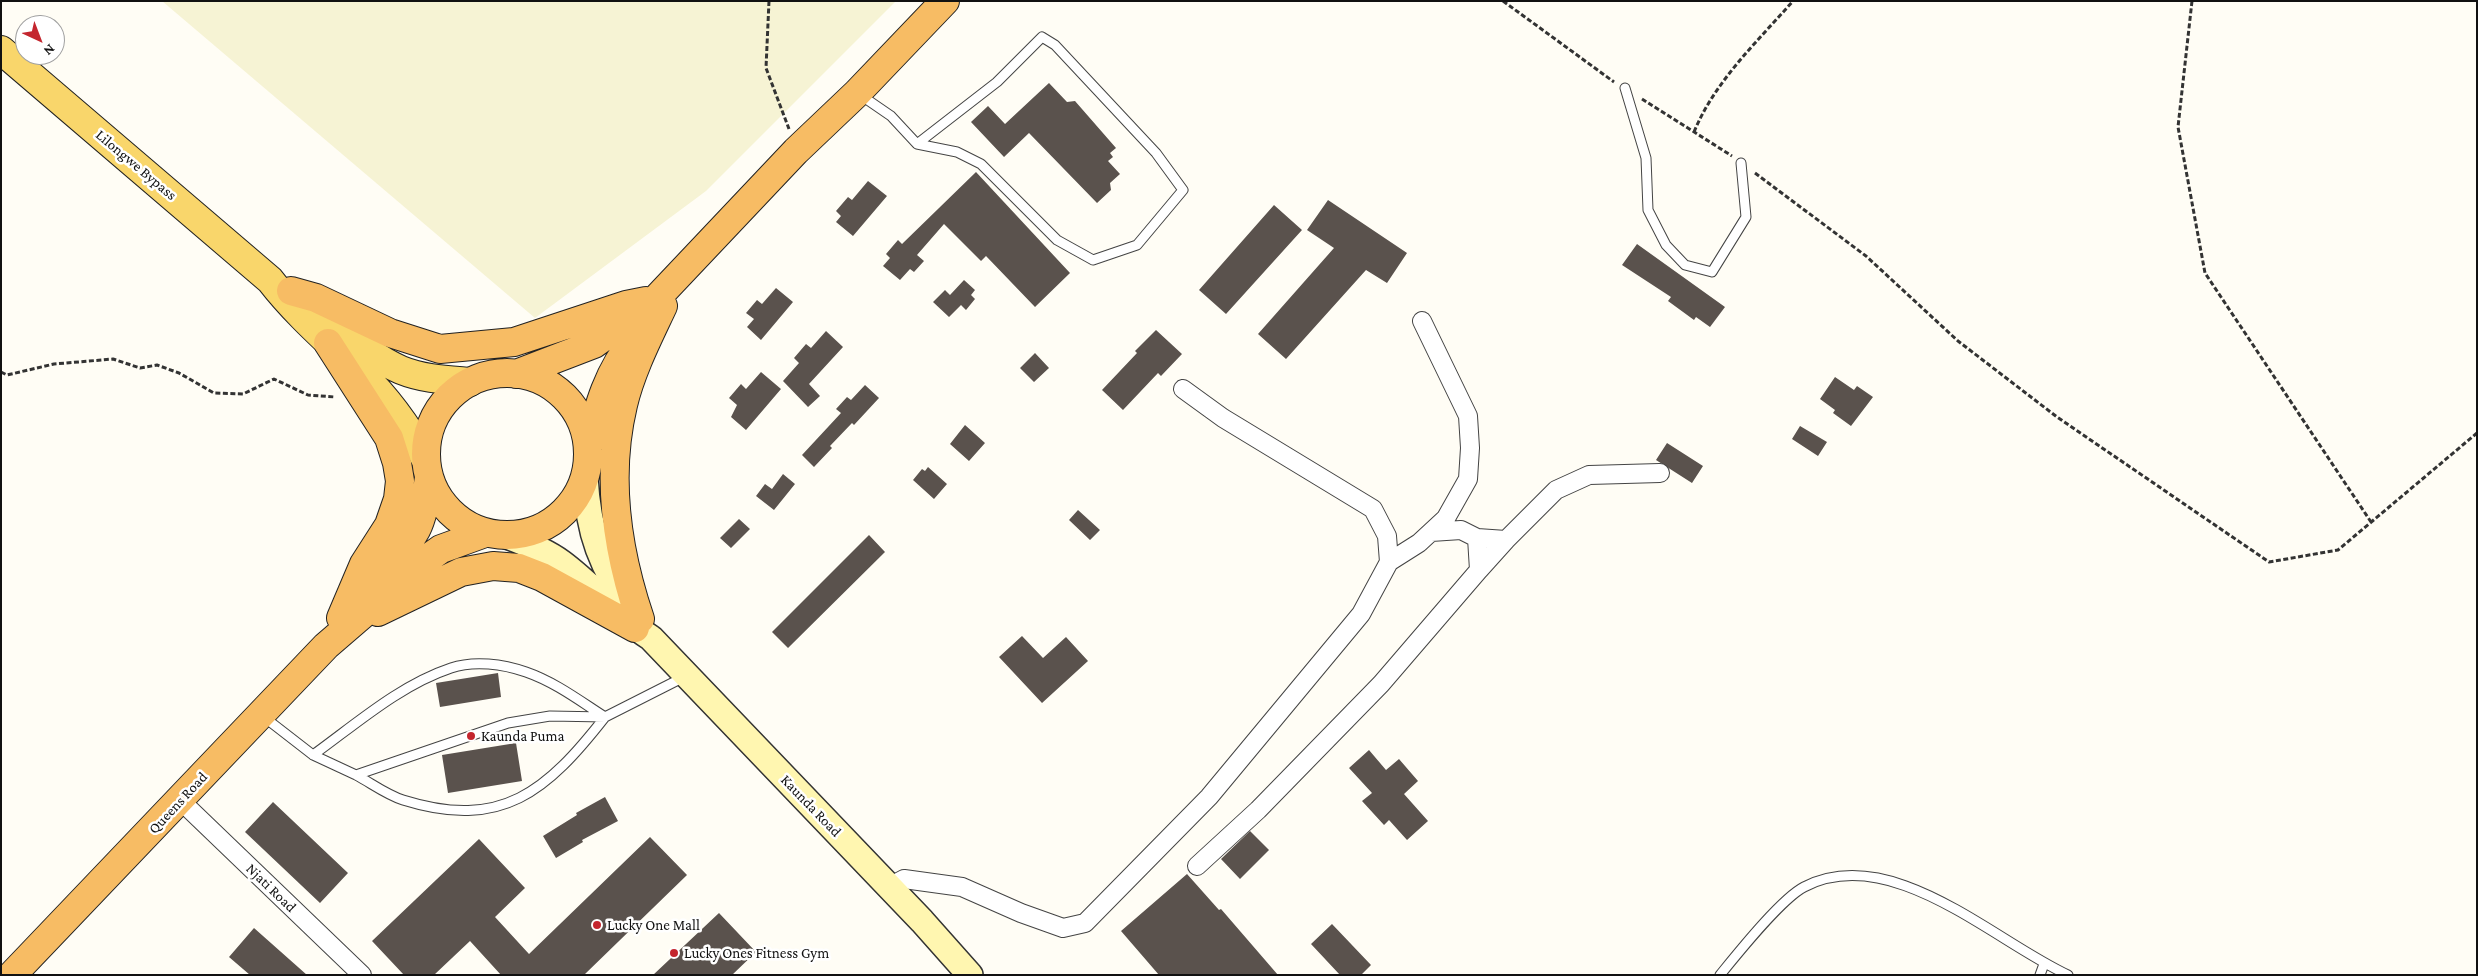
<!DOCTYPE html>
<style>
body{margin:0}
#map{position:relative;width:2478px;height:976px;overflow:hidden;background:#fffdf5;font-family:"Crimson Pro",serif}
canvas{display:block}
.frame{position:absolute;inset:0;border:2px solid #111;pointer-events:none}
.north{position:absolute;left:15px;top:15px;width:50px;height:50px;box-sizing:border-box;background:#fff;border:1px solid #a0a0a0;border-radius:50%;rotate:137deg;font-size:14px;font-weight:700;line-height:20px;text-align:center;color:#111}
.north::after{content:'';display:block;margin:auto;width:18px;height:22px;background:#c4262e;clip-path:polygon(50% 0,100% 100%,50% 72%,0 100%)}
</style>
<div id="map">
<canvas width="2478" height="976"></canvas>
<div class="frame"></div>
<div class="north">N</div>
</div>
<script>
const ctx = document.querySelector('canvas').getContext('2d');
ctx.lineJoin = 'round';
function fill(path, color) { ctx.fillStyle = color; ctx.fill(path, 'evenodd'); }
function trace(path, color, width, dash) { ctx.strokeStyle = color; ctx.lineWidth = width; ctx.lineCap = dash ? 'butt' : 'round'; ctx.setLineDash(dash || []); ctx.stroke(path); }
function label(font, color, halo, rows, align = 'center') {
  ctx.font = font + ' "Crimson Pro",serif'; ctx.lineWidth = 5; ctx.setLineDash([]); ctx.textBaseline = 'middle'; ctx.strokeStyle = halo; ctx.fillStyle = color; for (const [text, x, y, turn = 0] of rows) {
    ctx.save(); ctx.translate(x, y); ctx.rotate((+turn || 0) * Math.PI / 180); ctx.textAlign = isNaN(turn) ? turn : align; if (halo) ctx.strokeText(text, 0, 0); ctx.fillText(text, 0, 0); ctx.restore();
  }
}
const farmland = new Path2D(`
 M162,1H896L706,191L535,318Z`);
const building = new Path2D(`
 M1049,83L1067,102L1075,101L1116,148L1110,153L1113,157L1108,161L1120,174L1110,183L1111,190L1097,203L1029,133L1004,157L971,122L988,106L1005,124Z
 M976,172L1070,273L1035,307L986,256L981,261L944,224L917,255L924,261L914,272L910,269L900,280L883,266L890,258L886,254L898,240L902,244Z
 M868,181L887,196L853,236L836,222L841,216L836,211L848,197L852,200Z
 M1328,200L1407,253L1387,283L1366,270L1286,359L1258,334L1334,248L1307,230Z
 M1274,205L1302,230L1226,314L1199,290Z
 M1637,244L1725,307L1710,327L1696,317L1694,320L1668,301L1671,297L1622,265Z
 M964,280L975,290L971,295L975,299L966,310L961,305L949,317L933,302L945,290L950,295Z
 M776,288L793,302L761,340L747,327L754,319L746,313L757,300L762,304Z
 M1156,330L1182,354L1161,376L1158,373L1123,410L1102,390L1137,353L1135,351Z
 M826,331L843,347L809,384L820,396L808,407L783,381L799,363L794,358L806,344L811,348Z
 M1035,353L1049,368L1034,382L1020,368Z
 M761,372L781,389L746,430L731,417L737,405L729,398L741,384L746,389Z
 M1835,377L1854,390L1857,386L1873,397L1851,426L1833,413L1835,410L1820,399Z
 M865,385L879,398L854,425L852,423L830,446L832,448L814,467L802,455L841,413L836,409L847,397L851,400Z
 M965,425L985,443L969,461L950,444Z
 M1800,426L1827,442L1818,456L1792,439Z
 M1667,443L1703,466L1692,483L1656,460Z
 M928,467L947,484L934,499L913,480L922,469L925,471Z
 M783,474L795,484L774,510L756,496L765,484L772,489Z
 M1078,510L1100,530L1090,540L1069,520Z
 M739,519L750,529L731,548L720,538Z
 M869,535L885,552L788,648L772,632Z
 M1022,636L1043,658L1066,637L1088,661L1042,703L999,657Z
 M498,673L501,697L440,707L436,683Z
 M516,743L522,781L448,793L442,755Z
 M1369,750L1386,770L1399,759L1418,781L1404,794L1428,821L1407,840L1389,820L1384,825L1362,801L1372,793L1349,768Z
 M605,797L618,821L582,840L583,842L556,858L543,836L577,815L576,813Z
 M273,802L348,873L320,903L245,832Z
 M1250,831L1269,850L1240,879L1221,859Z
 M650,837L687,875L584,975H501L470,941L434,975H404L372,941L479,839L525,888L495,917L529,954Z
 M1187,874L1219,910L1221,909L1278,975H1159L1121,931Z
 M719,913L756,952L732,975H653Z
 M1332,924L1371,965L1361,975H1340L1311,944Z
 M254,928L307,975H250L229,957Z`);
const path = new Path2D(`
 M769,1L766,68L789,129
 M1503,1L1614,82
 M2192,1L2178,127L2205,273L2371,522
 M1642,99L1732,156
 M1694,132C1715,81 1757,42 1793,1
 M1755,173L1866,256L1958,341L2057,417L2269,562L2338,550L2477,433
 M1,372L7,375L54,364L113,359L140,368L157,365L179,373L214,393L243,394L274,379L308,395L335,397`);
const service = new Path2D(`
 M1625,88L1646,158L1648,210L1666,245L1685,265L1712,272L1746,217L1741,163
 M859,94L891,116L917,144L957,152L981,164L1057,240L1093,260L1137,245L1183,190L1156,153L1055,45L1042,37L997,82L917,144
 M264,717L313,755L356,775L508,723L550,716L605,717L684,677
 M313,755C356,724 400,685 451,668C474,660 503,664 526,672C555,682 580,701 605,717C547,791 502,831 403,800C387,795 371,783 356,775
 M1720,975C1738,953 1781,899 1804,887C1891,842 1994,941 2068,975
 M2040,975L2044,964`);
const minor = new Path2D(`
 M1183,389L1223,418L1373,509L1387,536L1389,562
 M1431,532L1461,530L1477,538L1506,540L1556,490L1589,475L1660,473
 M1479,570L1506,540
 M181,801L362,975
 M1197,866L1258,810L1381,684L1479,570L1477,538
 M889,887L904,879L962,887L1021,913L1063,928L1085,923L1209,797L1361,614L1389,562L1419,543L1446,518L1468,479L1470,448L1468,416L1422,321`);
const secondary = new Path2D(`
 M585,477C588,531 601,570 635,613
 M507,536C526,543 546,551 562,563C593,586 618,617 651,638L922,921L970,975`);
const primary = new Path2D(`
 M1,50L270,280C297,315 330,343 361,373C387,398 408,427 425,458
 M319,313C345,333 371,357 401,370C423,379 447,380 470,382`);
const trunk = new Path2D(`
 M291,291L316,298L390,333L440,349L514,342L626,305L646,301
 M328,343L389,438L397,463L400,481L398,499L389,525L364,564L341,618
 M426 454a81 81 0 1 1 162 0a81 81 0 1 1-162 0Z
 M516,374L594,344L656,299L796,151L857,93L945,1
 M588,447C598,408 608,370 635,339
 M359,598C379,577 402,555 416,530C424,514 426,495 429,478
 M378,612L461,572L493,566L519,568L542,577L635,628
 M640,619C617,551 606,476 623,405C631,371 648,338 663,306
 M12,975L326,646L427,559L441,549L485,533`);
const markers = [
 [471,736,5,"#c4262e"],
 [597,925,5,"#c4262e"],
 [674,953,5,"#c4262e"]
];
const streetNames = [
 ["Lilongwe Bypass",136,165,40],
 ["Queens Road",178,803,-47],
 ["Kaunda Road",811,806,46],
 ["Njati Road",271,888,44]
];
const poiNames = [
 ["Kaunda Puma",481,736],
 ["Lucky One Mall",607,925],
 ["Lucky Ones Fitness Gym",684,953]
];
fill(farmland, '#f6f3d4');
fill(building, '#5a524d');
trace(service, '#444', 11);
trace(minor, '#444', 20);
trace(secondary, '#333', 28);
trace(primary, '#222', 30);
trace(trunk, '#222', 30);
trace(path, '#333', 3, [5, 2.5]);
trace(service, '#fff', 9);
trace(minor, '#fff', 18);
trace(secondary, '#fff6b0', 25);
trace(primary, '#f9d66b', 28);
trace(trunk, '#f7bc64', 28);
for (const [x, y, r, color] of markers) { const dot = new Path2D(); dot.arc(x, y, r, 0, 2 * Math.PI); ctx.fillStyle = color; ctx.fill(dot); trace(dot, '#fff', 2); }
label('15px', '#111', '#fff', streetNames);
label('15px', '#111', '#fff', poiNames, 'left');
</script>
